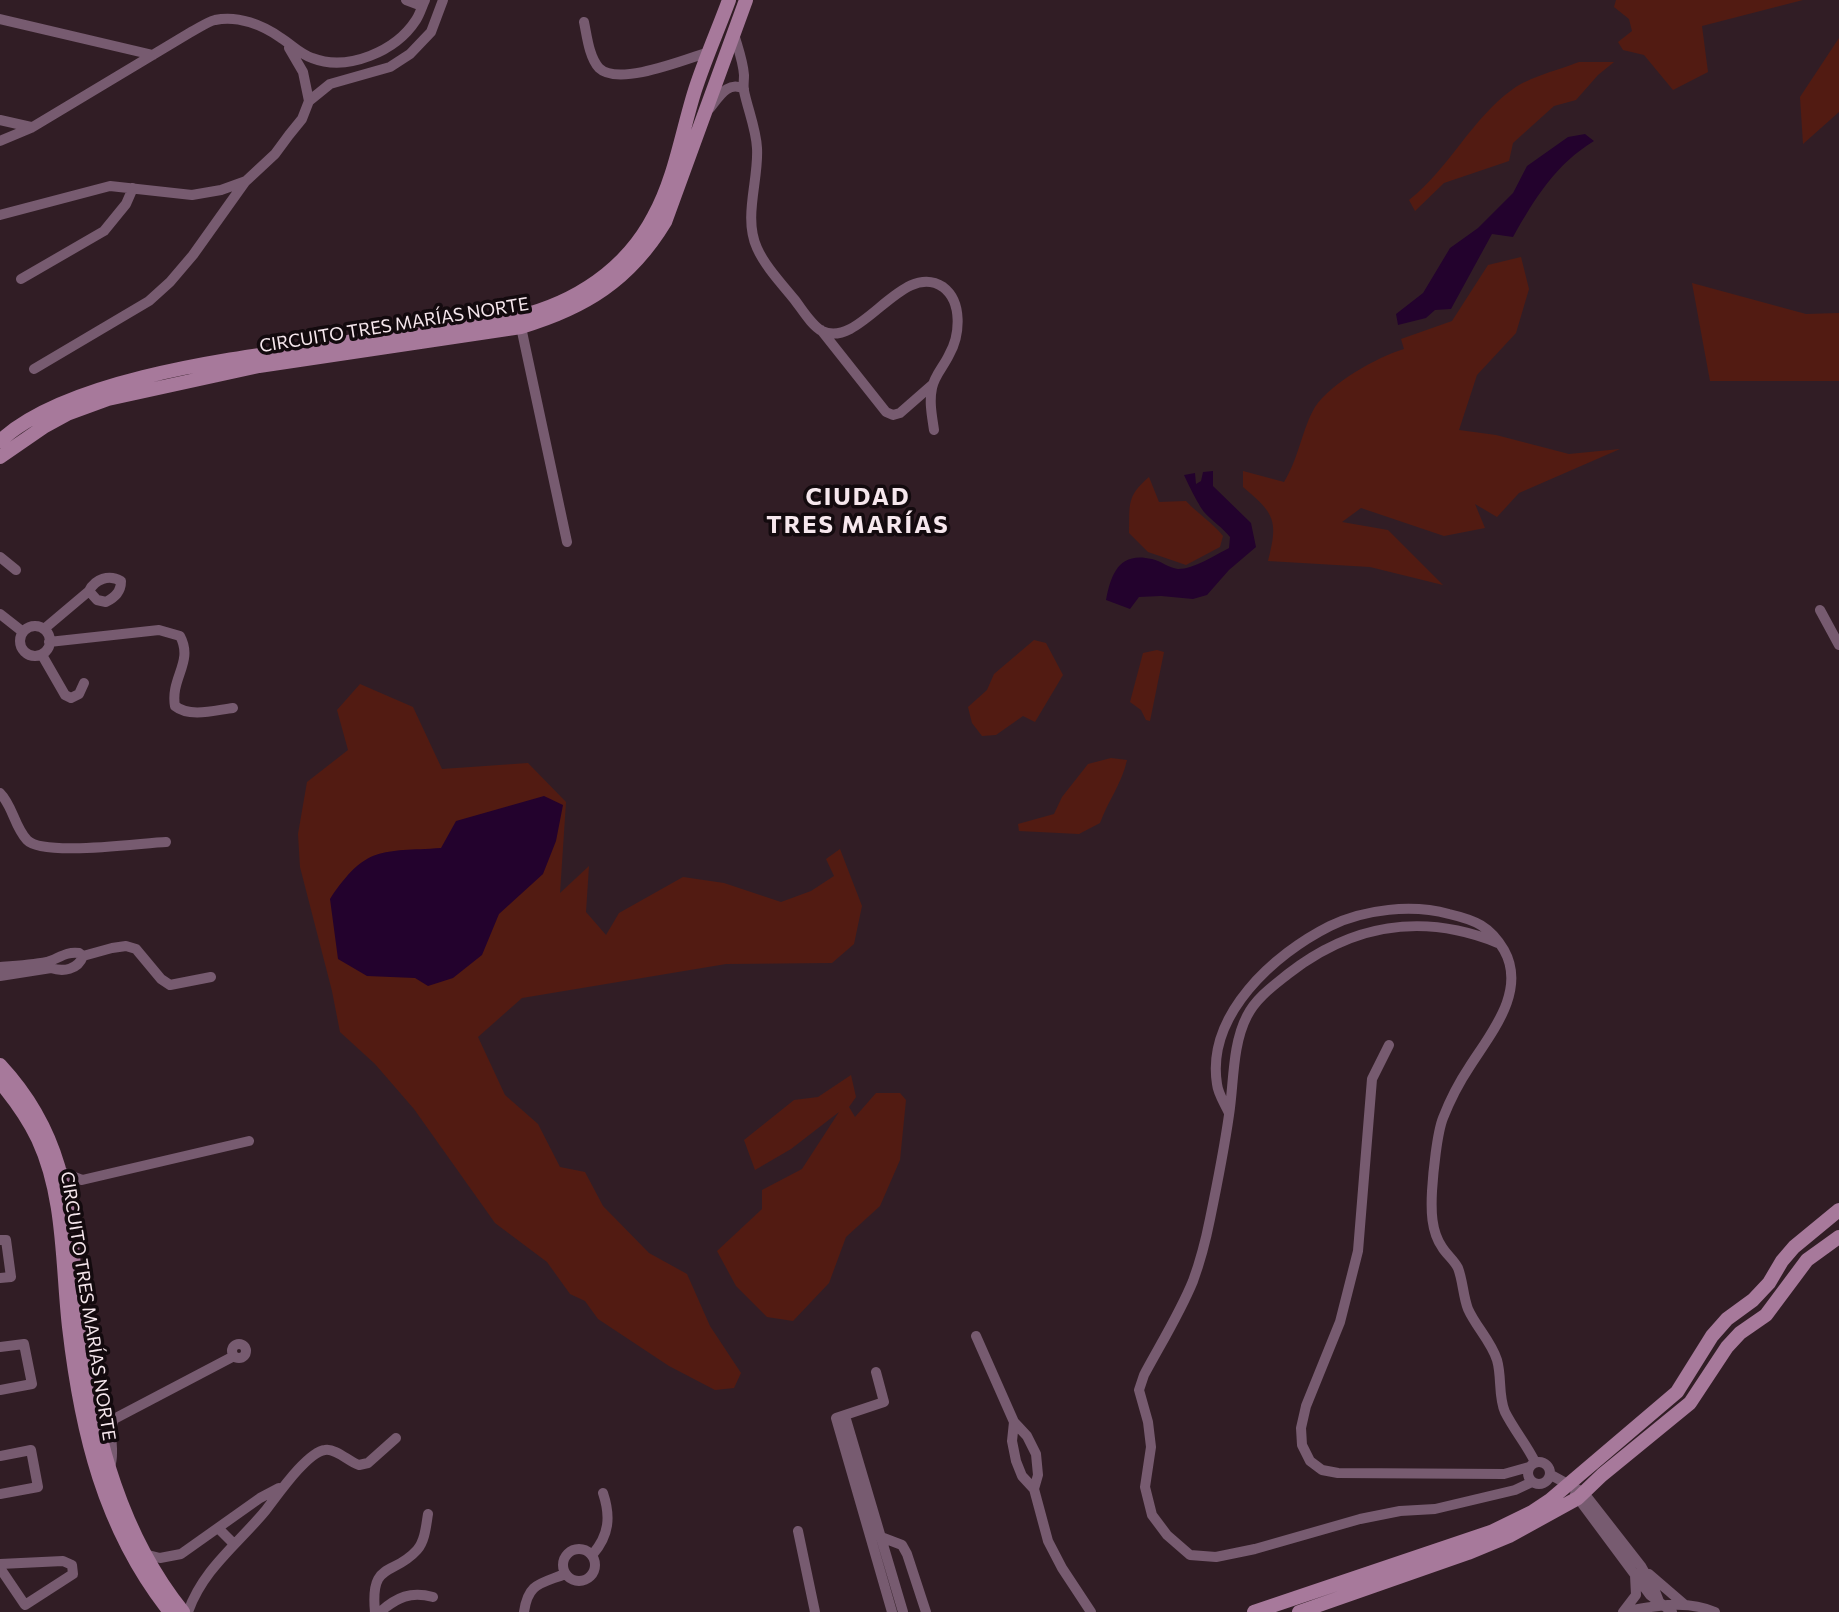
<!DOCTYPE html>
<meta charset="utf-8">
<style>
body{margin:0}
canvas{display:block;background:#311d25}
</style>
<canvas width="1839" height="1612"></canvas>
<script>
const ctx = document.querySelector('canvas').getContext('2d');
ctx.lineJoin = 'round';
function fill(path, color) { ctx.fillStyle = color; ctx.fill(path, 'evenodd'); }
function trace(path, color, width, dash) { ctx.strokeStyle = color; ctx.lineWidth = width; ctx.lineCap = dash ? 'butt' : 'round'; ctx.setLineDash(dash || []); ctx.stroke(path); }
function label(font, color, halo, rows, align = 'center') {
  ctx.font = font + ' Commissioner,sans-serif'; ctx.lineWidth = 7; ctx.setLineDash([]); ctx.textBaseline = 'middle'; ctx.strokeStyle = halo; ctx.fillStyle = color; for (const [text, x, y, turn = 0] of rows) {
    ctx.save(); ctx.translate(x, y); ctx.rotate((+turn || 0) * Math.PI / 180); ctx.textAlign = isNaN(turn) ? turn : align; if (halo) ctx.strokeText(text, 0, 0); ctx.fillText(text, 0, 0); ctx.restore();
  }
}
const green = new Path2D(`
 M1616,0H1803L1702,26L1708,72L1673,90L1644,55L1623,50L1618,42L1632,31L1629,19L1614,7Z
 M1839,38V112L1803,144L1800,97Z
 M1579,62H1614L1598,75L1576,100L1554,106L1513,143L1509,161L1444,183L1415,211L1409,200C1449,169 1471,119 1513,89C1527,78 1561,69 1579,62Z
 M1521,257L1529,289L1516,333L1477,375L1459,430L1496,435L1569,454L1620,449L1519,493L1497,517L1475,504L1485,528L1444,536L1361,508L1342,522L1388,530L1443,585L1370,567L1268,561C1279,520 1274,513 1243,487V471L1284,482C1299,458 1302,429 1315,407C1331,383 1377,357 1404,349L1401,339L1452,321L1488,265Z
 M1692,283L1806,314L1839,313V381H1710Z
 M1149,477L1159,502L1186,501C1198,514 1212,522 1223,536L1220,547L1186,565L1148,552L1129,533C1130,504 1126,497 1149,477Z
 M1034,640L1046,643L1063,675L1035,722L1023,716L996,735L982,736L972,723L968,707L987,690L994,674Z
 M1157,650L1164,652L1150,721L1146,720L1141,710L1130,702L1143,653Z
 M360,684L413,707L442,769L528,763L566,802L560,893L589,866L586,912L606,935L619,913L683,877L724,883L781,902L811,891L834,876L826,859L840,849L862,906L854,944L832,963L726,964L522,998L478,1037L505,1095L538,1124L560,1167L585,1172L603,1206L649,1253L687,1274L710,1326L741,1373L734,1388L715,1390L669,1366L598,1319L585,1301L570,1294L547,1262L495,1223L414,1109L375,1064L340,1032L332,991L300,867L298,834L307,782L348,750L337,710Z
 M1111,758L1127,760C1122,783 1108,801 1100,823L1079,834L1019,831L1018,824L1054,814L1062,797L1088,764Z
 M851,1075L856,1097L849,1107L855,1117L876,1093H900L906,1100L900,1160L880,1206L846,1237L829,1283L793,1321L767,1317L736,1286L717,1251L762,1209V1190L802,1169L839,1112L791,1149L755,1170L744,1140L794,1100L818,1097Z`);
const water = new Path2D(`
 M1585,134L1594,141C1556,164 1535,198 1513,237L1492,234L1451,309L1435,310L1426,318L1398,325L1396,314L1423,293L1450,248L1478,228L1513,193L1527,166L1568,137Z
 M1213,471V486L1251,523L1256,547L1229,570L1207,595L1193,599L1161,596L1139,597L1130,609L1106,600C1111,574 1119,551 1152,559C1161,561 1169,568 1178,569C1194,569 1215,555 1229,548L1230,537C1222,527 1212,521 1204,512C1198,504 1188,484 1184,475L1195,473L1196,484L1201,481L1203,472Z
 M544,796L563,805L556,841L543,874L499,914L482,955L453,978L428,986L415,978L367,976L338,959L330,899C366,845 381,852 441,848L456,821Z`);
const street = new Path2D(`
 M406,0L422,6
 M0,19L153,55
 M584,22C587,36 589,57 599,68C618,87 686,59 709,52
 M734,34C738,48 743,61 744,75C744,81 743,86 744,91C748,110 756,129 757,148C759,180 743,217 757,248C765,266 781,283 794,299C802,309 811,325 822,331C861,350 902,259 943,287C963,302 960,336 949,355C944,366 934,376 932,388C929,402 932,416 934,430
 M309,101L330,84L390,67L410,54L431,32L443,0
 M710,108C719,97 728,80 744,89
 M0,120L31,127
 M0,141L31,128L191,32C199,28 207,22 215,20C238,15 263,25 281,38C292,45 300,54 312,58C348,72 396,51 416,20C420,14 422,6 425,0
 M0,215L110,186L192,195L221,190L246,181L275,154L289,135L302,119L309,101L303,72L289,48
 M21,279L104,231L126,204L133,188
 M521,327L567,542
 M821,330L886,412L893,415L900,413L932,385
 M34,369L149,301L170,282L193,255L245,182
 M0,557L16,570
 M1820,610L1839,645
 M0,614L23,632
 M20 641a15 15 0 1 1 30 0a15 15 0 1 1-30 0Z
 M44,629L89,591C95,579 109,574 121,581C121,592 115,597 106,602L97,600L89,591
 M49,642L159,630L180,636C194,662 170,678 175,706C190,718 216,710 233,708
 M42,655L65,695L71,698L79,694L84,683
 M0,793C13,806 14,826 27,840C43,857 140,843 166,842
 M1498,943C1422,912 1351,925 1288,974C1273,986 1256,998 1247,1016C1232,1045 1234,1083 1229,1115C1224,1150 1217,1185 1210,1219C1206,1239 1200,1262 1193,1281C1180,1313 1160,1345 1144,1375L1139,1390L1148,1422L1151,1447L1145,1487L1152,1515L1167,1535L1190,1555L1216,1557L1255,1549L1360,1519L1400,1511L1435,1509L1515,1490L1532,1482
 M83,956L112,948L126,946L136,949L161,979L170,985L211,977
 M0,967C15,966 32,965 47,962C58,959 66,951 79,953L83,956C78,970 63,972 51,968L50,961
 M0,976L51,968
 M1389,1045L1372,1079L1358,1251L1340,1322L1306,1406L1301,1428L1302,1445L1310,1461L1322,1470L1338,1473L1504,1474L1529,1467
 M1229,1113C1225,1104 1218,1094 1217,1084C1206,1015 1274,954 1330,926C1365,909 1412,904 1449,914C1475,920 1490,926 1504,950C1527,991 1491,1033 1470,1066C1460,1081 1450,1100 1443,1118C1437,1133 1433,1174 1432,1191C1431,1210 1431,1231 1442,1247C1446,1254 1454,1260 1458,1268C1463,1281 1463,1296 1468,1309C1476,1327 1491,1341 1497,1360C1502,1377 1498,1396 1505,1412C1514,1430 1527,1445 1535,1462
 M59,1171L82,1180L249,1141
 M0,1240H6L11,1277L0,1278
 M976,1336L1014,1422L1027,1436L1036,1454L1038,1475L1034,1489
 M232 1351a7 7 0 1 1 14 0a7 7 0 1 1-14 0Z
 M0,1347L24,1344L32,1384L0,1390
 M876,1372L884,1402L836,1418L892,1612
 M845,1416L903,1612
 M1014,1422L1012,1441L1016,1461L1022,1476L1034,1489L1048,1541L1062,1568L1091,1612
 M0,1456L31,1450L38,1487L0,1494
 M1528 1473a11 11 0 1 1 22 0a11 11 0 1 1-22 0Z
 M110,1467C116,1450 107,1435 114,1419L234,1356
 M1551,1475L1584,1493L1641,1566L1655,1591L1660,1604
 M1575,1494L1650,1595L1672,1612
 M218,1528L233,1543
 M798,1531L815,1612
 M881,1537L902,1545L907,1554L926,1612
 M563 1565a16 16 0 1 1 32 0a16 16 0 1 1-32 0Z
 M144,1554L160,1558L181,1554L260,1498L279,1488
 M593,1554C609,1535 611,1517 603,1493
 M0,1564L63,1561L72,1565L73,1574L25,1605L0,1568
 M1649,1574L1685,1605
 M188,1612C203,1569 238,1544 266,1510C277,1496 307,1452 325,1450C336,1448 349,1462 359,1465L368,1463L396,1438
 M375,1612C370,1560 393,1577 417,1550C425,1541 426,1526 428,1514
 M380,1612C397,1597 411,1591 433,1597
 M524,1612C528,1583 540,1584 565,1574
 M1623,1612C1654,1606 1685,1599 1715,1612
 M1623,1612L1636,1595L1635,1575`);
const secondary = new Path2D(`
 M0,441C68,378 237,358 328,345C391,335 454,327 517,317C575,303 626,270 654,216C675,178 682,131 695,90C705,59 718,30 729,0
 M0,457L45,426L67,414L108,399L259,366L521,327C585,308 630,280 665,222L746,0
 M0,1065C80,1151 67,1237 82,1343C96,1439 121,1535 183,1612
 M0,1082C15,1100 28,1118 38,1139C65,1197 62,1265 69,1327C81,1431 104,1529 170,1612
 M1254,1612L1491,1532L1532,1512L1550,1500L1677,1392L1712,1336L1727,1319L1753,1300L1769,1283L1782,1261L1794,1247L1839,1210
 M1299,1612L1468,1553L1509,1536L1578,1498L1602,1475L1690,1403L1727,1347L1740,1333L1766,1315L1807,1260L1839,1237`);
const streetNames = [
 ["CIRCUITO TRES MARÍAS NORTE",394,325,-9],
 ["CIRCUITO TRES MARÍAS NORTE",88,1306,81]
];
const districtNames = [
 ["CIUDAD",858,497],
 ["TRES MARÍAS",858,525]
];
fill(green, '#521b12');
fill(water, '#23022d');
trace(street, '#775b70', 10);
trace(secondary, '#a7799b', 14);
label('18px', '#f6e7ed', '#130a0e', streetNames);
ctx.letterSpacing = '2px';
label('bold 24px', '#f6e7ed', '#130a0e', districtNames);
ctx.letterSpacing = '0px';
</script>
